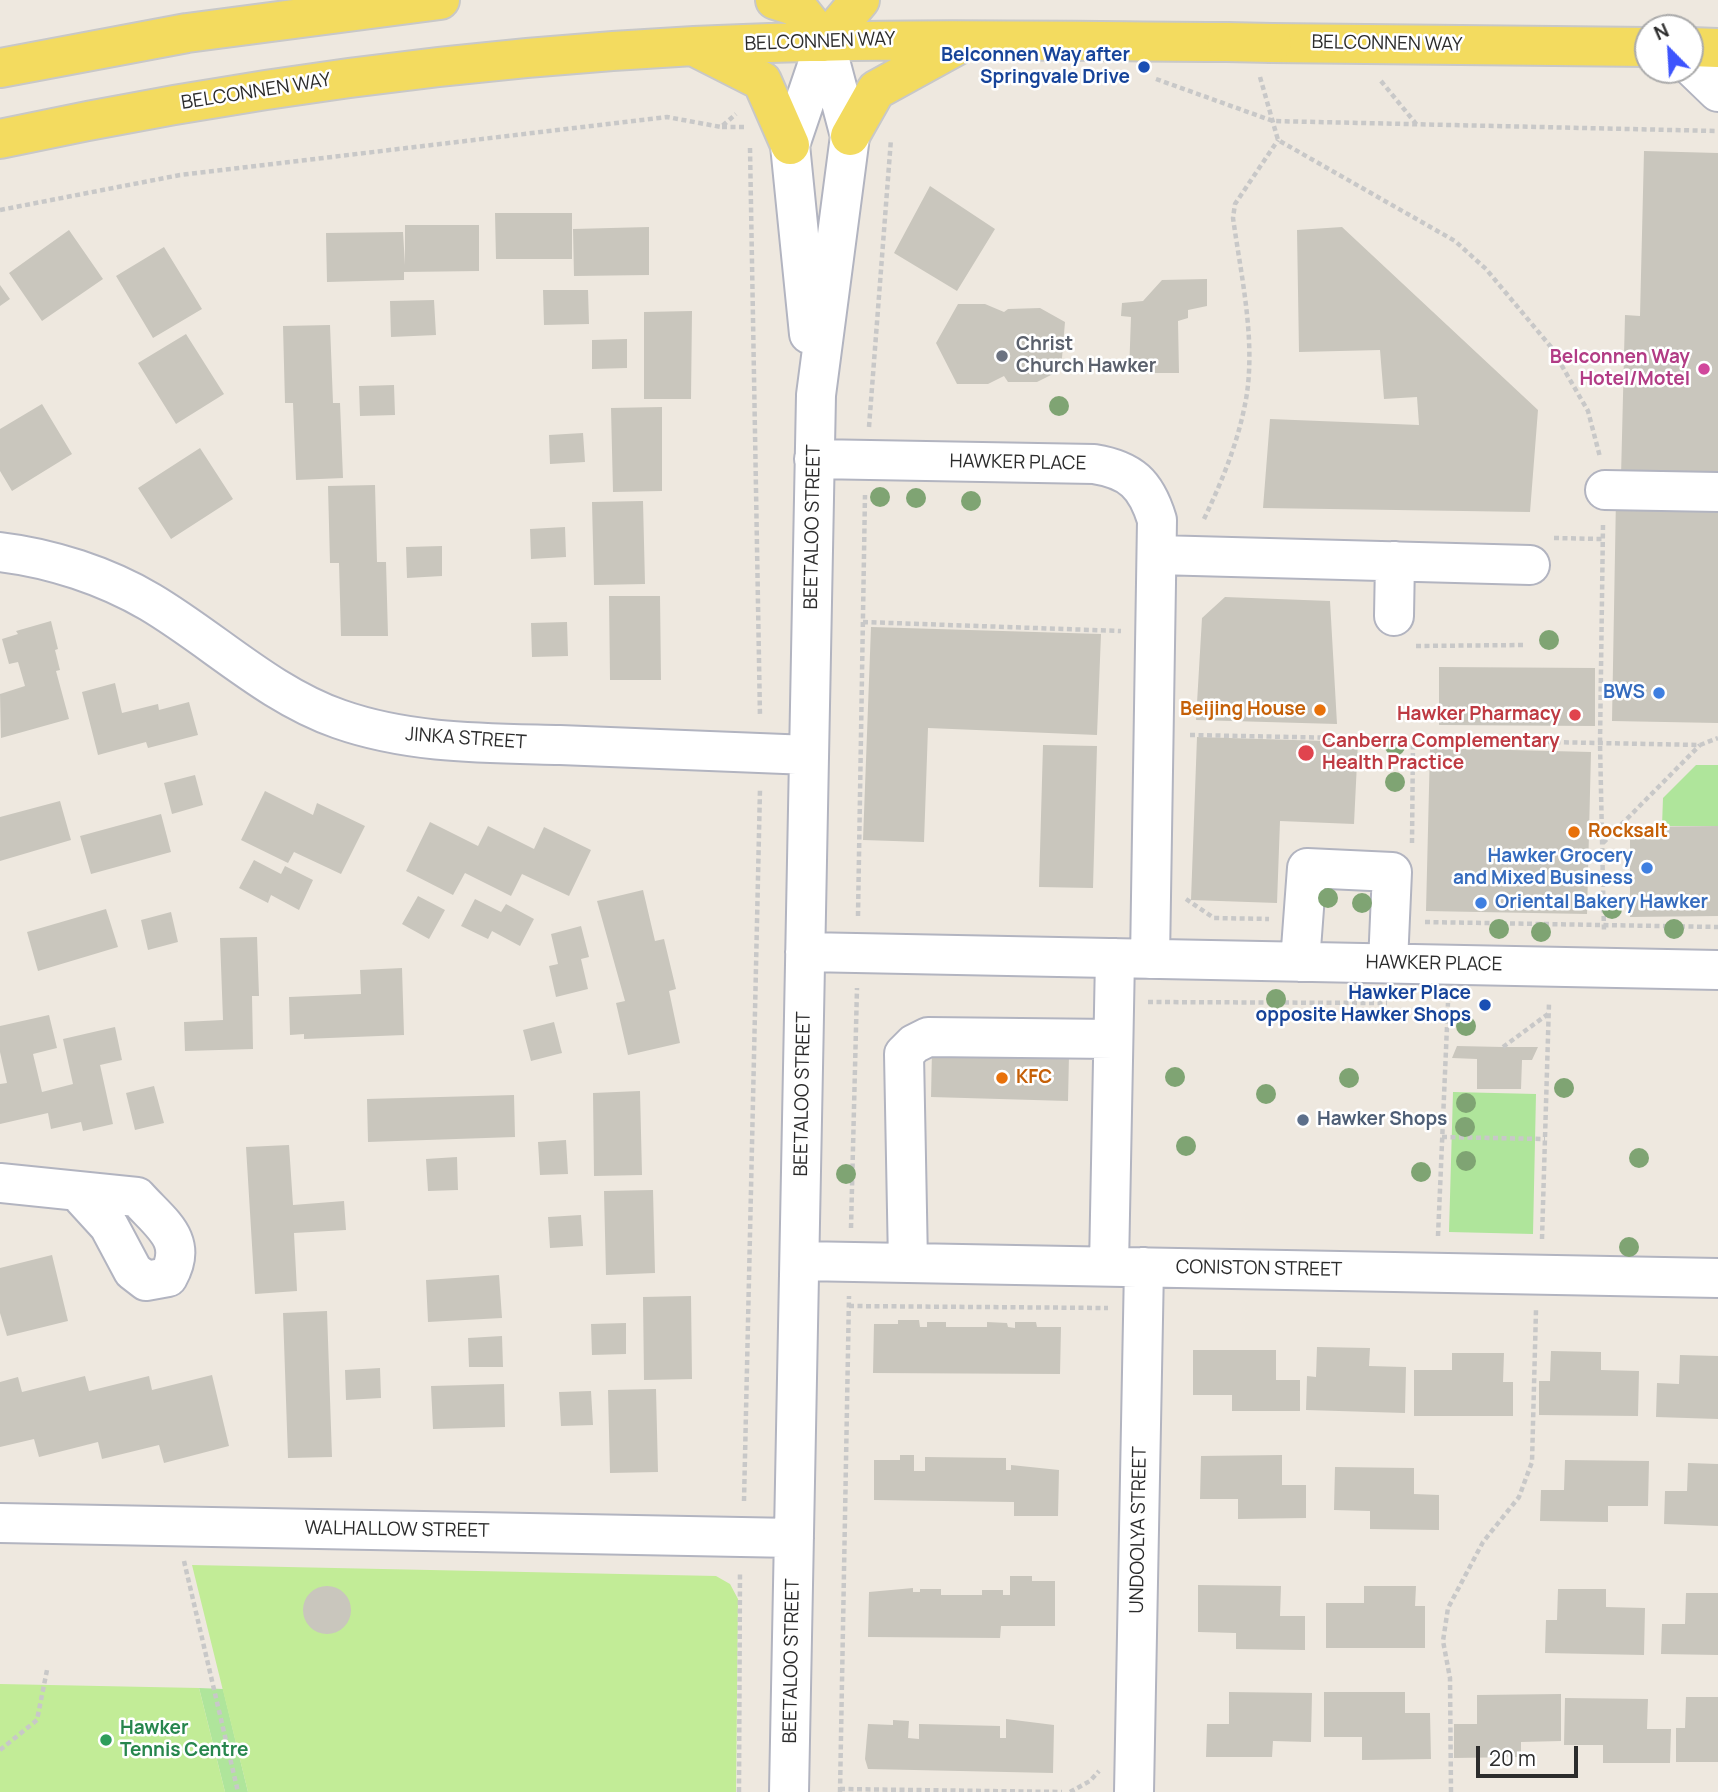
<!DOCTYPE html>
<style>
body{margin:0}
#map{position:relative;width:1718px;height:1792px;overflow:hidden;background:#eee8df;font-family:Manrope,sans-serif}
canvas{display:block}
.north{position:absolute;left:1634px;top:14px;width:70px;height:70px;box-sizing:border-box;background:#fff;border:2px solid #ababab;border-radius:50%;rotate:336deg;font-size:19px;font-weight:700;line-height:28px;text-align:center;color:#2c2c2c}
.north::after{content:'';display:block;margin:auto;width:24px;height:32px;background:#3d54fd;clip-path:polygon(50% 0,100% 100%,50% 72%,0 100%)}
.scale{position:absolute;left:1476px;top:1746px;width:102px;height:32px;box-sizing:border-box;border:4px solid #2c2c2c;border-top:0;padding-left:9px;font-size:21px;line-height:24px;white-space:nowrap;color:#2c2c2c;-webkit-text-stroke:5px #fff;paint-order:stroke}
</style>
<div id="map">
<canvas width="1718" height="1792"></canvas>
<div class="north">N</div>
<div class="scale">20 m</div>
</div>
<script>
const ctx = document.querySelector('canvas').getContext('2d');
ctx.lineJoin = 'round';
function fill(path, color) { ctx.fillStyle = color; ctx.fill(path, 'evenodd'); }
function trace(path, color, width, dash) { ctx.strokeStyle = color; ctx.lineWidth = width; ctx.lineCap = dash ? 'butt' : 'round'; ctx.setLineDash(dash || []); ctx.stroke(path); }
function label(font, color, halo, rows, align = 'center') {
  ctx.font = font + ' Manrope,sans-serif'; ctx.lineWidth = 5; ctx.setLineDash([]); ctx.textBaseline = 'middle'; ctx.strokeStyle = halo; ctx.fillStyle = color; for (const [text, x, y, turn = 0] of rows) {
    ctx.save(); ctx.translate(x, y); ctx.rotate((+turn || 0) * Math.PI / 180); ctx.textAlign = isNaN(turn) ? turn : align; if (halo) ctx.strokeText(text, 0, 0); ctx.fillText(text, 0, 0); ctx.restore();
  }
}
const green = new Path2D(`
 M1696,765H1718V826H1662L1663,798Z
 M1453,1092L1536,1094L1533,1234L1449,1232Z
 M199,1688L223,1689L248,1792H225Z`);
const pitch = new Path2D(`
 M192,1565L716,1576L730,1584L738,1599L736,1792H248Z
 M0,1684L199,1688L225,1792H0Z`);
const building = new Path2D(`
 M1644,151L1718,153V479L1621,477L1625,315L1640,316Z
 M930,186L995,229L957,291L894,253Z
 M495,213H572V259H496Z
 M405,225H479V271L404,272V280L327,282L326,233L403,232L405,265Z
 M649,227V275L574,276L573,229Z
 M1342,227L1538,410L1530,512L1263,508L1270,419L1419,425L1417,397L1384,399L1380,350L1299,352L1297,230Z
 M69,230L103,279L42,321L9,273Z
 M164,247L202,309L153,338L116,276Z
 M1207,279V306L1188,310V318L1178,321L1179,373H1129L1131,317L1121,316L1122,303L1143,301L1162,280Z
 M0,285L10,299L0,306Z
 M543,290H588L589,324L544,325Z
 M434,300L436,335L391,337L390,301Z
 M958,304H985L1004,312L1008,309L1040,308L1065,322L1061,370L1037,382H1008L1004,376L988,384H957L936,343Z
 M692,311L691,399H644V312Z
 M330,325L333,403H340L343,478L296,480L293,403H285L283,326Z
 M186,334L224,394L176,424L138,363Z
 M627,339V368L592,369V340Z
 M394,385L395,415L360,416L359,386Z
 M42,404L72,454L12,491L0,471V429Z
 M662,407V491L613,492L611,408Z
 M583,433L585,462L550,464L549,435Z
 M200,448L233,499L171,539L138,488Z
 M375,485L377,562H386L388,636H341L339,563H330L328,486Z
 M1616,497L1718,498V723L1612,721Z
 M643,501L645,584L594,585L592,502Z
 M565,527L566,557L531,559L530,529Z
 M442,546V576L407,578L406,547Z
 M609,596H660L661,680H610Z
 M1225,597L1330,601L1337,724L1196,720L1202,618Z
 M51,621L58,649L55,650L60,670L56,671L69,719L1,738L0,694L25,686L18,662L9,664L2,639L18,634L16,631Z
 M567,622L568,656L532,657L531,623Z
 M871,627L1101,634L1097,735L928,728L924,842L863,840Z
 M1439,667L1595,668V726L1439,725Z
 M115,683L122,713L158,704L159,710L189,702L198,735L148,748L146,742L98,755L82,692Z
 M1197,737L1358,742L1354,824L1280,821L1277,903L1191,900Z
 M1043,745L1097,746L1093,888L1039,887Z
 M1430,748L1591,752L1587,914L1426,911Z
 M195,775L203,805L172,814L164,783Z
 M265,791L313,815L317,803L365,826L341,874L294,852L288,863L241,840Z
 M60,801L71,840L0,861V817Z
 M161,814L171,852L91,874L80,836Z
 M430,822L478,846L488,826L534,849L544,827L591,850L569,896L522,874L511,896L465,873L453,895L406,871Z
 M1718,826V916L1630,917V827Z
 M254,860L281,874L285,866L313,880L299,910L271,895L268,903L239,888Z
 M643,890L655,941L664,939L676,989L669,991L680,1043L628,1055L616,1003L625,1001L597,901Z
 M418,896L445,910L429,939L402,924Z
 M475,899L501,912L506,904L534,919L520,946L492,931L488,939L461,926Z
 M106,909L118,947L38,971L27,932Z
 M171,912L178,942L148,950L141,920Z
 M581,926L589,957L581,959L588,989L556,997L549,966L558,964L551,934Z
 M257,937L259,996H252L253,1049L185,1051L184,1022L223,1020L220,938Z
 M402,968L404,1035L304,1039V1034L290,1035L289,997L361,994L360,970Z
 M49,1015L57,1048L33,1054L42,1092L73,1084L63,1039L115,1027L122,1060L100,1065L113,1124L83,1131L81,1122L51,1129L48,1113L0,1124V1084L7,1083L0,1052V1026Z
 M554,1022L562,1053L531,1061L523,1030Z
 M1457,1046L1503,1047H1538L1532,1060H1522L1521,1089H1477V1059L1452,1058Z
 M932,1050L1069,1055L1068,1101L931,1097Z
 M154,1086L164,1123L135,1130L126,1093Z
 M640,1091L642,1175L594,1176L593,1093Z
 M514,1095L515,1137L368,1142L367,1099Z
 M566,1140L568,1174L540,1175L538,1142Z
 M289,1145L293,1205L344,1201L346,1230L294,1233L297,1291L255,1294L246,1147Z
 M457,1157L458,1190L428,1191L426,1159Z
 M653,1190L655,1273L606,1275L604,1191Z
 M581,1215L583,1246L550,1248L548,1217Z
 M52,1255L68,1321L7,1336L0,1313V1268Z
 M499,1275L502,1318L428,1322L426,1280Z
 M691,1296L692,1379L644,1380L643,1297Z
 M327,1311L332,1457L288,1458L283,1313Z
 M898,1320H919L920,1327H927V1322H946V1327H987V1322L1007,1323L1008,1327L1015,1328V1322H1036L1037,1327H1061L1060,1374L873,1373L874,1324H898Z
 M626,1323V1354L592,1355L591,1324Z
 M502,1336L503,1367H469L468,1338Z
 M1317,1347L1370,1348L1369,1366L1406,1367L1405,1413L1306,1410L1307,1376L1316,1377Z
 M1193,1350H1276V1380H1300V1411H1232V1395H1193Z
 M1551,1351L1601,1352V1370L1639,1371L1638,1416L1539,1415V1381H1550Z
 M1452,1353H1504L1503,1382H1513V1416H1414V1370H1452Z
 M1680,1355L1718,1356V1419L1656,1417L1657,1383L1679,1384Z
 M380,1368L381,1398L346,1400L345,1370Z
 M212,1375L229,1446L164,1463L159,1445L102,1459L98,1442L39,1457L34,1439L0,1447V1382L18,1377L22,1392L85,1376L89,1391L149,1376L152,1390Z
 M504,1384L505,1427L433,1429L431,1386Z
 M656,1389L658,1472L610,1473L608,1390Z
 M591,1391L593,1425L561,1426L559,1392Z
 M900,1455H914V1471H925V1457L1006,1458V1470H1011V1465L1059,1470L1058,1516H1014V1502L874,1500V1460H900Z
 M1282,1455V1485H1306V1518L1238,1519V1499H1200L1201,1456Z
 M1565,1460L1649,1461L1648,1506H1608V1522L1540,1521L1541,1490H1564Z
 M1688,1463L1718,1464V1526L1664,1524L1665,1491H1687Z
 M1335,1467L1414,1468V1494L1439,1495V1530L1370,1529V1511L1334,1510Z
 M1010,1576H1032V1581H1055V1626H1001L1000,1638L868,1637L869,1592L913,1588V1592H920V1589H941V1595H982V1590H1003V1595H1010Z
 M1198,1585L1281,1586L1280,1616H1305V1650L1236,1649V1633L1198,1632Z
 M303 1610a24 24 0 1 1 48 0a24 24 0 1 1-48 0Z
 M1364,1586H1416L1415,1606H1425V1648H1326V1603H1364Z
 M1558,1589H1606V1607L1645,1608L1644,1655L1545,1653L1546,1620H1557Z
 M1686,1593H1718V1655L1661,1654L1662,1624H1685Z
 M1229,1692L1312,1693L1311,1742L1273,1741L1272,1757H1206L1207,1724H1229Z
 M1324,1692H1405V1713H1430L1431,1759L1362,1760V1737H1324Z
 M1561,1694V1741L1521,1742V1757L1454,1758V1724H1477V1695Z
 M1686,1697H1718V1762H1676V1728H1685Z
 M1565,1698L1648,1699L1647,1729H1671L1670,1763H1603V1745H1564Z
 M1006,1719L1054,1725L1053,1773L868,1769L865,1759L868,1724L893,1725V1720L909,1721L908,1738L919,1739V1724L1000,1726V1738H1006Z`);
const path = new Path2D(`
 M1260,77L1278,140L1455,241L1486,269L1551,347L1588,411L1600,457
 M1156,79L1273,121L1717,131
 M1381,81L1417,125
 M722,127H744
 M750,148L760,717
 M0,210L180,175L667,117L721,127L736,114
 M869,427L891,139
 M1204,519C1223,479 1240,438 1247,393C1255,336 1241,275 1233,218L1235,204L1278,140
 M1603,525L1600,743L1604,932
 M1554,538L1602,539
 M863,622L1121,631
 M1416,646L1524,645
 M1190,735L1700,745L1718,738
 M1412,843L1413,740
 M1603,843L1700,745
 M1186,899L1214,918L1269,919
 M858,916L865,495
 M1425,922L1718,927
 M1148,1002L1387,1003
 M1503,1047L1548,1014
 M1442,1137L1545,1139
 M851,1228L857,988
 M1438,1236L1448,1003
 M1542,1239L1549,1003
 M849,1306L1108,1308
 M744,1501L760,789
 M184,1561L238,1792
 M0,1750L37,1720L47,1670
 M840,1789L1062,1792
 M739,1792L740,1572
 M840,1792L849,1296
 M1070,1792L1090,1781L1099,1771
 M1451,1792L1450,1678L1443,1641L1448,1608L1483,1542L1519,1497L1532,1462L1536,1310`);
const minor = new Path2D(`
 M1690,65L1718,92
 M809,334L790,145L825,42
 M814,459L1094,464C1131,470 1146,484 1157,520L1150,959
 M1605,490L1718,492
 M0,552C51,558 106,576 150,602C214,640 268,694 339,719C410,744 485,743 560,745C643,748 726,751 809,755
 M1157,555L1530,565
 M1394,616L1395,561
 M805,952L1718,970
 M1300,962L1307,868L1392,872L1388,963
 M0,1183L137,1197C161,1224 189,1240 168,1277L146,1281L133,1271L109,1226L77,1191
 M800,1261L1718,1278
 M908,1263L904,1054L914,1044L928,1037L1113,1039
 M1109,1266L1115,958
 M0,1523L794,1538
 M789,1792L816,395L850,136L825,42
 M1134,1792L1144,1267`);
const major = new Path2D(`
 M775,0L797,7L825,42L860,0
 M1272,43L1648,47
 M695,47L762,81L790,145
 M1690,47L1718,48
 M0,68L187,33L440,0
 M850,136L876,90L965,41
 M0,139C228,90 460,58 694,46C872,37 1049,41 1227,42`);
const majorBridge = new Path2D(`
 M1227,42L1272,43`);
const trees = [
 [1059,406],
 [880,497],
 [916,498],
 [971,501],
 [1549,640],
 [1395,746],
 [1395,782],
 [1328,898],
 [1362,903],
 [1612,909],
 [1499,929],
 [1674,929],
 [1541,932],
 [1276,999],
 [1466,1026],
 [1175,1077],
 [1349,1078],
 [1564,1088],
 [1266,1094],
 [1466,1103],
 [1465,1127],
 [1186,1146],
 [1639,1158],
 [1466,1161],
 [1421,1172],
 [846,1174],
 [1629,1247]
];
const markers = [
 [1144,67,7,"#1a4fb4"],
 [1002,356,7,"#6b7280"],
 [1704,369,7,"#d1479c"],
 [1659,693,7,"#3f7fe0"],
 [1320,710,7,"#e8710a"],
 [1575,715,7,"#e0444e"],
 [1306,753,9,"#e0444e"],
 [1574,832,7,"#e8710a"],
 [1647,868,7,"#3f7fe0"],
 [1481,903,7,"#3f7fe0"],
 [1485,1005,7,"#1a4fb4"],
 [1002,1078,7,"#e8710a"],
 [1303,1120,7,"#5c6f8a"],
 [106,1740,7,"#2e9e5b"]
];
const streetNames = [
 ["BELCONNEN WAY",820,42,-2],
 ["BELCONNEN WAY",1387,44,1],
 ["BELCONNEN WAY",256,92,-9],
 ["HAWKER PLACE",1018,463,1],
 ["BEETALOO STREET",813,527,-89],
 ["JINKA STREET",466,739,4],
 ["HAWKER PLACE",1434,964,1],
 ["BEETALOO STREET",803,1094,-89],
 ["CONISTON STREET",1259,1269,1],
 ["WALHALLOW STREET",397,1530,1],
 ["UNDOOLYA STREET",1139,1530,-89],
 ["BEETALOO STREET",792,1661,-89]
];
const transitNames = [
 ["Belconnen Way after",1130,56],
 ["Springvale Drive",1130,78],
 ["Hawker Place",1471,994],
 ["opposite Hawker Shops",1471,1016]
];
const worshipNames = [
 ["Christ",1016,345],
 ["Church Hawker",1016,367]
];
const hotelNames = [
 ["Belconnen Way",1690,358],
 ["Hotel/Motel",1690,380]
];
const shopNames = [
 ["BWS",1645,693],
 ["Hawker Grocery",1633,857],
 ["and Mixed Business",1633,879],
 ["Oriental Bakery Hawker",1495,903,"left"]
];
const foodNames = [
 ["Beijing House",1306,710,"right"],
 ["Rocksalt",1588,832],
 ["KFC",1016,1078]
];
const healthNames = [
 ["Hawker Pharmacy",1561,715],
 ["Canberra Complementary",1322,742,"left"],
 ["Health Practice",1322,764,"left"]
];
const serviceNames = [
 ["Hawker Shops",1317,1120]
];
const leisureNames = [
 ["Hawker",120,1729],
 ["Tennis Centre",120,1751]
];
fill(green, '#afe59b');
fill(pitch, '#c2ec97');
fill(building, '#c9c6bd');
trace(minor, '#b2b4c0', 42);
trace(major, '#c8c8c8', 42);
trace(path, '#c8c8c8', 4.5, [5, 3.5]);
trace(minor, '#fff', 38);
trace(major, '#f3db5f', 38);
trace(majorBridge, '#c8c8c8', 42, []);
trace(majorBridge, '#f3db5f', 38);
ctx.fillStyle = '#7fa473';
for (const [x, y] of trees) { ctx.beginPath(); ctx.arc(x, y, 10, 0, 2 * Math.PI); ctx.fill(); }
for (const [x, y, r, color] of markers) { const dot = new Path2D(); dot.arc(x, y, r, 0, 2 * Math.PI); ctx.fillStyle = color; ctx.fill(dot); trace(dot, '#fff', 2.5); }
label('19px', '#2c2c2c', '#fff', streetNames);
label('bold 19px', '#164399', '#fff', transitNames, 'right');
label('bold 19px', '#5b616d', '#fff', worshipNames, 'left');
label('bold 19px', '#b23c85', '#fff', hotelNames, 'right');
label('bold 19px', '#366cbe', '#fff', shopNames, 'right');
label('bold 19px', '#c56008', '#fff', foodNames, 'left');
label('bold 19px', '#be3a42', '#fff', healthNames, 'right');
label('bold 19px', '#4e5e75', '#fff', serviceNames, 'left');
label('bold 19px', '#27864d', '#fff', leisureNames, 'left');
</script>
